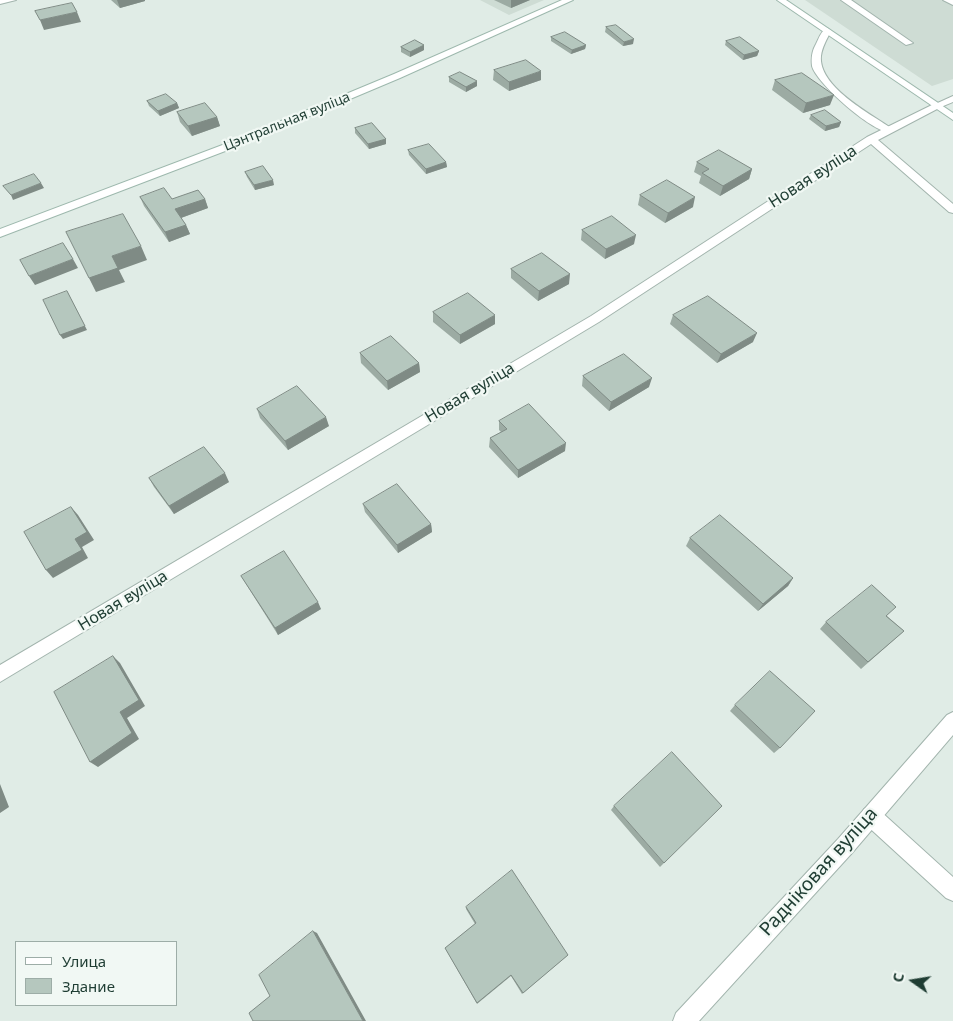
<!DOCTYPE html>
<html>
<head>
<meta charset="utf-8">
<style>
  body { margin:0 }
  #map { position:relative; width:953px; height:1021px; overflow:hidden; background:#e0ece6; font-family:"Noto Sans",sans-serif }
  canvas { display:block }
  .legend { position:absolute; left:15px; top:941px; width:162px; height:65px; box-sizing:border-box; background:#f1f8f4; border:1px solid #9dada7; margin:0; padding:6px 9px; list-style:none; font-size:15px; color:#1f3d33 }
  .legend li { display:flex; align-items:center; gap:10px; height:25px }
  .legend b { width:25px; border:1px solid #9dada7 }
  .north { position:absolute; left:888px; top:956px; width:50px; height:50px; -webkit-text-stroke:4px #f1f8f4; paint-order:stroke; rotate:283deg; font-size:14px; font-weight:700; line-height:20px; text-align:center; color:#1f3d33 }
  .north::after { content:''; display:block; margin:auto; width:18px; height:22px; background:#1f3d33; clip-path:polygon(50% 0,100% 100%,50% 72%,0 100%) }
</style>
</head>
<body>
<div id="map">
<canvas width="953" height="1021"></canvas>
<ul class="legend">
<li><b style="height:6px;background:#fff"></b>Улица</li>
<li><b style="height:14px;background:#b5c7be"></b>Здание</li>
</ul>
<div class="north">С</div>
</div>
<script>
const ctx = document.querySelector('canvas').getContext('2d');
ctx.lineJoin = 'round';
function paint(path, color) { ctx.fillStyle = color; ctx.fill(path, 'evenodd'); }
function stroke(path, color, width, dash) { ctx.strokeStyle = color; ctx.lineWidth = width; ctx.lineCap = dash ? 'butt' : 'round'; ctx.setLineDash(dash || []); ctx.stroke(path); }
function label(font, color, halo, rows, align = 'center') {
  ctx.font = font + ' "Noto Sans",sans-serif'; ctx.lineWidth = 4.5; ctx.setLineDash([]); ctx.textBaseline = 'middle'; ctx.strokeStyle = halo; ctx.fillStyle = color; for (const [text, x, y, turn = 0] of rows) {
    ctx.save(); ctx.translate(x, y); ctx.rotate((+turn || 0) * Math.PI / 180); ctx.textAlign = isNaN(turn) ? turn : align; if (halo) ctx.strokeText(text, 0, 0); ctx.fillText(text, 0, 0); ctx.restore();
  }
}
const built = new Path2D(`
  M480 0H544L509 15Z
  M805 0H953V79L932 86Z`);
const lane = new Path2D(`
  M841 0H851L913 43 906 45Z
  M943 0H953V5Z
  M827 28 831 31C827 39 822 47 821 56 818 86 869 113 891 128V132C875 135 816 83 812 66 811 58 812 51 816 44 819 38 821 31 827 28Z
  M953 96V102L936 109 931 106Z
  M871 806 878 809 953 877V901L946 898 864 823 861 816 864 809Z`);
const street = new Path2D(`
  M0 0H16L0 4Z
  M936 103 939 104V108L878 140 953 204V213L949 212 871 144 599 322 0 682V665L591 316 867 137Z
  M953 712V735L852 853 699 1021H673L676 1013 838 839 947 715Z`);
const secondary = new Path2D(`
  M562 0H573L400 78 241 145 0 237V229L233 141 394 74Z
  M777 0H786L953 113V120Z`);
const wall = new Path2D(`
  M111 0H145V1L120 8Z
  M494 0H530L511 8Z
  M606 27 633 44 623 46 605 32Z
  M551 37 586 45 585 49 571 54 551 41Z
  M726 41 759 51 757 56 743 60 725 45Z
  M424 45V50L410 57 401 52V47Z
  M494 70 541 80 509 91 493 80Z
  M449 77 477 86 466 92 449 82Z
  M775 80 830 105 803 113 772 90Z
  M147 101 177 103 179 108 160 116 149 106Z
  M177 112 217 117 220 126 192 136 180 122Z
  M811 115 841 122 839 127 825 131 809 119Z
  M355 128 386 139V144L369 149 355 133Z
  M408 150 446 162 447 167 426 174 409 155Z
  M697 162 752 169 749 179 720 196 699 183 701 176 694 172Z
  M245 172 274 185 255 190 247 177Z
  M640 195 693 207 665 223 638 205Z
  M140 197 172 199H205L208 208 181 218 186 225 190 234 169 242 144 206Z
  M582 230 634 244 605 259 581 240Z
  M511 269 569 284 538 301 511 278Z
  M433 312 495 324 460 344 433 322Z
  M673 315 753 342 717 363 670 324Z
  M360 353 419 363 420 372 388 390 361 363Z
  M583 376 649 387 609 411 582 386Z
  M257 409 329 426 288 450 260 418Z
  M499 421 565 451 518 478 489 447 490 438 501 432 499 430Z
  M149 478 229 482 174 514 154 487Z
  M363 504 431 524 432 532 398 553 365 512Z
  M690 538 793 578 788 586 758 611 686 546Z
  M241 576 321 609 278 635Z
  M887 616 904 631 861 669 820 629 826 622Z
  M735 705 780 748 774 753 730 711Z
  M614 806 664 863 660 867 611 810Z
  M466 907 568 955 522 994 511 976 477 1004 445 948 475 924 466 909Z`);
const shadedWall = new Path2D(`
  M117 0H145V1L120 8Z
  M511 0H530L511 8Z
  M77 12 81 22 44 30 40 20Z
  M634 39 633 44 623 46 624 42Z
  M424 45V50L410 57V52Z
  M586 45 585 49 571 54 572 50Z
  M759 51 757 56 743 60 744 55Z
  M541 71V80L509 91V82Z
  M477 81V86L466 92V87Z
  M834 95 830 105 803 113 806 103Z
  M177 103 179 108 160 116 158 111Z
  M217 117 220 126 192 136 188 126Z
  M841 122 839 127 825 131 826 126Z
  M386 139V144L369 149 368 144Z
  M446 162 447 167 426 174V169Z
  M752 169 749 179 720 196 723 186Z
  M273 180 274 185 255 190 254 185Z
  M41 183 44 188 13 200 11 195Z
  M695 197 693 207 665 223 668 213Z
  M205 199 208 208 178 219 175 209Z
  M186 225 190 234 169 242 165 232Z
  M636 235 634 244 605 259 606 249Z
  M141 246 147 260 119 270 125 282 96 292 89 278 112 256Z
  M73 259 78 268 35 285 29 276Z
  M570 274 569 284 538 301 539 291Z
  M67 291 87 330 63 339 60 335Z
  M495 315V324L460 344V335Z
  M757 333 753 342 717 363 721 354Z
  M419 363 420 372 388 390 387 381Z
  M652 378 649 387 609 411 611 402Z
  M326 417 329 426 288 450 285 441Z
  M566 443 565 451 518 478V470Z
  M225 473 229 482 174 514 169 506Z
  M71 507 78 515 94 540 82 547 88 558 53 578 46 570 75 539Z
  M431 524 432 532 398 553 397 545Z
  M793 578 788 586 758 611 763 604Z
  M318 602 321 609 278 635 275 628Z
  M113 656 120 663 145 706 127 718 139 739 98 767 90 762 120 712Z
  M0 784 9 807 0 813Z
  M313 931 317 933 366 1021H363Z`);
const building = new Path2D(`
  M72 3 77 12 40 20 35 11Z
  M616 25 634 39 624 42 606 27Z
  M565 32 586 45 572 50 551 37Z
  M740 37 759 51 744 55 726 41Z
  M415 40 424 45 410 52 401 47Z
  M526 60 541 71 509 82 494 70Z
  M460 72 477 81 466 87 449 77Z
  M802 73 834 95 806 103 775 80Z
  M166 94 177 103 158 111 147 101Z
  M205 103 217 117 188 126 177 112Z
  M825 110 841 122 826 126 811 115Z
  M372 123 386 139 368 144 355 128Z
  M429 144 446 162 426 169 408 150Z
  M719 150 752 169 723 186 702 173 709 169 697 162Z
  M263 166 273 180 254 185 245 172Z
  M34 174 41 183 11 195 3 186Z
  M667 180 695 197 668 213 640 195Z
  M164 188 172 199 198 190 205 199 175 209 186 225 165 232 140 197Z
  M123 214 141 246 112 256 118 268 89 278 66 232Z
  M612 216 636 235 606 249 582 230Z
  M63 243 73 259 29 276 20 260Z
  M542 253 570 274 539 291 511 269Z
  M67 291 85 326 60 335 43 300Z
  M468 293 495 315 460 335 433 312Z
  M708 296 757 333 721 354 673 315Z
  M391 336 419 363 387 381 360 353Z
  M624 354 652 378 611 402 583 376Z
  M297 386 326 417 285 441 257 409Z
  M529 404 566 443 518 470 490 438 507 429 499 421Z
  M204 447 225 473 169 506 149 478Z
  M397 484 431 524 397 545 363 504Z
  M71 507 87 532 75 539 82 550 46 570 24 532Z
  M720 515 793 578 763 604 690 538Z
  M284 551 318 602 275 628 241 576Z
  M872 585 896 607 886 616 904 631 868 662 826 622Z
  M113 656 139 700 120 712 132 733 90 762 54 692Z
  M770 671 815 711 780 748 735 705Z
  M672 752 722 806 664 863 614 806Z
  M512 870 568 955 523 993 511 975 477 1003 445 948 476 923 466 907Z
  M313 931 363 1021H253L249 1013 270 996 259 975Z`);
const farStreetnames = [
  ["Цэнтральная вуліца",287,122,-22]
];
const streetNames = [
  ["Новая вуліца",813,177,-33],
  ["Новая вуліца",470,393,-31],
  ["Новая вуліца",123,601,-31]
];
const nearStreetnames = [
  ["Радніковая вуліца",819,872,-48]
];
paint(built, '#cedcd4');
stroke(lane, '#a2b4ad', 2);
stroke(street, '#a2b4ad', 2);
stroke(secondary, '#9db8ad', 2);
paint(lane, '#fff');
paint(street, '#fff');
paint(secondary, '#fff');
paint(wall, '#9caba3');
paint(shadedWall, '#7f8b85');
paint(building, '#b5c7be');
stroke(building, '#7f8b85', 1);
label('14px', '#1f3d33', '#f1f8f4', farStreetnames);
label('16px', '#1f3d33', '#f1f8f4', streetNames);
label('19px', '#1f3d33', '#f1f8f4', nearStreetnames);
</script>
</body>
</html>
